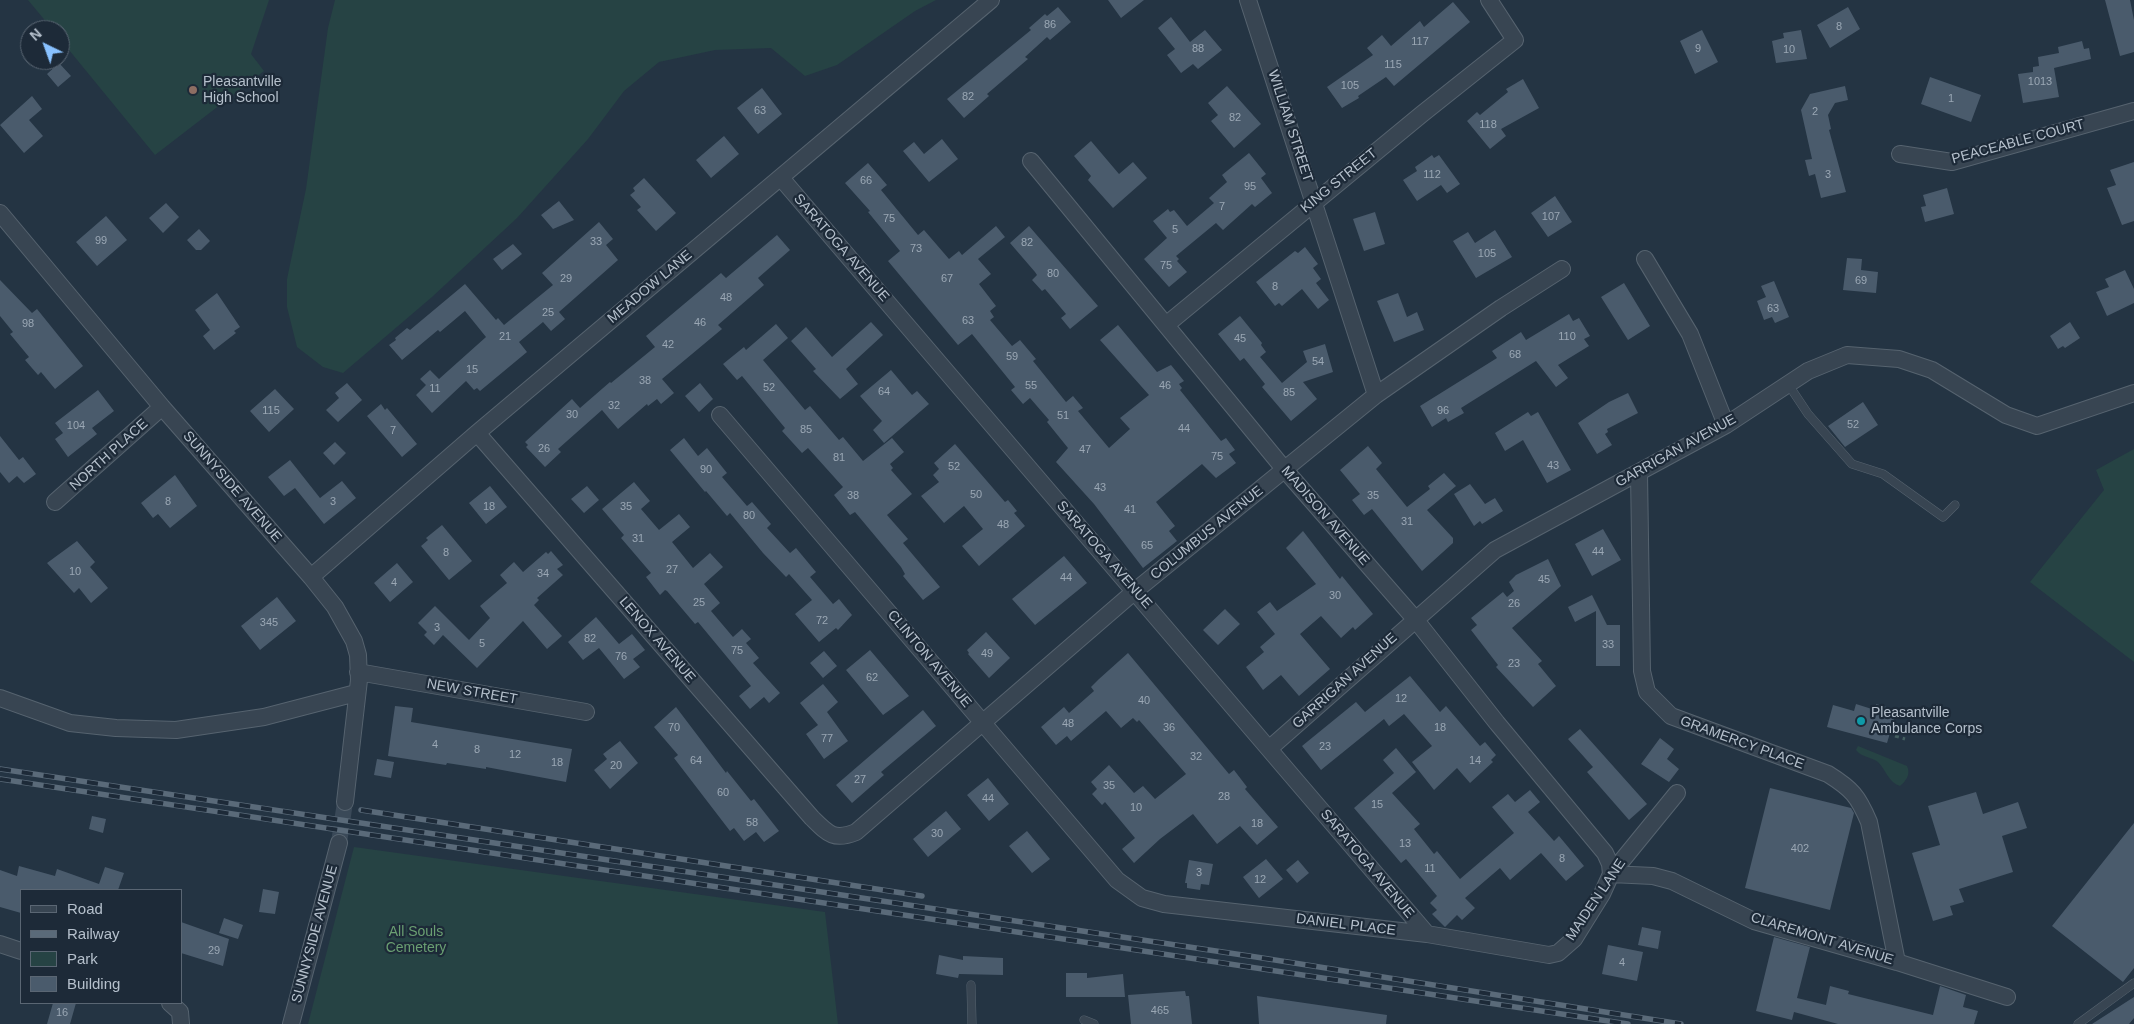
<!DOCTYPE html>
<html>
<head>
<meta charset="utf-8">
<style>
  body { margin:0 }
  #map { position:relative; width:2134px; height:1024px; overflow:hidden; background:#243443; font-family:Arial,sans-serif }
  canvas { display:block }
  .legend { position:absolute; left:20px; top:889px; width:162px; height:115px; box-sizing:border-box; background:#1d2a38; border:1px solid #5a6673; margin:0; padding:6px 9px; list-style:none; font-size:15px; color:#b5c0cc }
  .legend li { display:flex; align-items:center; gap:10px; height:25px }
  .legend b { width:25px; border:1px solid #5a6673 }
  .north { position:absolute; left:20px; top:20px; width:50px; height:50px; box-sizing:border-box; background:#1d2a38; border:1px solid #5a6673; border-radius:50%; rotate:318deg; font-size:14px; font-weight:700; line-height:20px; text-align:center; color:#b5c0cc }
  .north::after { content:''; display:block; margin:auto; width:18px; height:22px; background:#88c1ff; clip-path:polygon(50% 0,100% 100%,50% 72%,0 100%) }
</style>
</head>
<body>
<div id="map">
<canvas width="2134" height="1024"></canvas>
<ul class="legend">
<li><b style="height:6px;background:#384552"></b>Road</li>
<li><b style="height:6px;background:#5a6a79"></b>Railway</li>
<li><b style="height:14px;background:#264344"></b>Park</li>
<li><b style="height:14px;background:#4a5b6c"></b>Building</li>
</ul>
<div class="north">N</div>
</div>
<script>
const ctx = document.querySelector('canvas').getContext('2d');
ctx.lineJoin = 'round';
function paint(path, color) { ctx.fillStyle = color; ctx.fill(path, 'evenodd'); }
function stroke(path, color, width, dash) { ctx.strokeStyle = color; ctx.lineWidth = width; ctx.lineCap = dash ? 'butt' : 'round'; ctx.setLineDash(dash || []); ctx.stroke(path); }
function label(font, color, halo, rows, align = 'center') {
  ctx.font = font + ' Arial,sans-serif'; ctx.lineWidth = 4.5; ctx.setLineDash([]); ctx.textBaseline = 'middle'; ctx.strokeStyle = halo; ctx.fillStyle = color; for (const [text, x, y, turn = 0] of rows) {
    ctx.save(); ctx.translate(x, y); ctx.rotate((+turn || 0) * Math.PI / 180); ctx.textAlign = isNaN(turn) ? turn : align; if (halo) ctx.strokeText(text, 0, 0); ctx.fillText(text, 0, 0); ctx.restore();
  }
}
const green = new Path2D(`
  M28 0H269L251 54 264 71 155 155 60 39V30H53Z
  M335 0H936L915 11 837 65 805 76 771 48 715 50 659 62 624 91 588 139 517 218 432 297 343 373 323 367 297 347 287 307V279L306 189 328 28Z
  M2134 449V662L2030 582 2104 490 2096 470Z
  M1858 746 1907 766C1911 774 1906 781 1900 786 1888 782 1886 770 1878 762 1871 757 1861 757 1856 750Z
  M354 847 825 912 838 1024H308Z`);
const building = new Path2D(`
  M1108 0H1144L1121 18Z
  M2105 0H2130L2134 20V52L2120 56Z
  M1453 2 1470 22 1394 86 1386 77 1358 96 1359 98 1342 108 1327 87 1373 55 1367 48 1382 35 1391 46 1420 21 1424 27Z
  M1058 7 1071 22 1050 40 1047 37 1025 57 1028 59 987 94 989 96 964 118 947 99 1031 30 1029 28 1045 14 1047 16Z
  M1848 7 1860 29 1830 48 1817 25Z
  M1171 17 1190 42 1205 30 1222 50 1198 69 1193 64 1181 73 1167 55 1175 49 1158 28Z
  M1702 30 1718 62 1695 74 1680 41Z
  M1801 30 1807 59 1776 63 1772 41 1784 38 1783 33Z
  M2082 41 2084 49 2089 48 2091 59 2054 68 2059 97 2023 103 2018 74 2033 72V67L2039 66 2038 57 2059 53 2058 47Z
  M59 63 71 76 58 87 47 74Z
  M1930 77 1981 95 1971 122 1921 104Z
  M1523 79 1539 108 1501 129 1506 136 1490 149 1467 121 1477 112 1480 115 1508 92 1506 89Z
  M1227 86 1261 124 1234 148 1211 121 1218 115 1208 103Z
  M1845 86 1848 100 1835 103 1828 115 1831 129 1829 130 1846 192 1821 198 1815 174 1809 176 1805 160 1812 159 1801 110 1810 94Z
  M762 88 782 114 758 134 737 108Z
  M32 96 42 109 29 120 43 136 24 153 0 125Z
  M724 136 739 154 711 178 696 160Z
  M942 139 958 159 929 182 903 151 914 142 924 154Z
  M1091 141 1119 174 1133 162 1147 178 1113 208 1088 180 1091 176 1074 156Z
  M1249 153 1266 174 1261 178 1272 193 1255 207 1252 204 1223 230 1216 223 1176 256 1179 259 1177 261 1187 272 1169 287 1144 259 1167 238 1153 221 1168 209 1170 212 1174 210 1187 226 1214 203 1209 198 1227 182 1222 175Z
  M1432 155 1434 158 1439 155 1460 184 1447 193 1441 185 1417 201 1403 180 1417 171 1415 167Z
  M2134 162V221L2122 225 2107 188 2116 185 2110 170Z
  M868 163 887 185 881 190 918 235 924 230 949 259 959 251 962 255 996 226 1005 237 978 259 991 274 979 284 996 306 990 311 994 317 990 320 1012 346 1020 340 1036 359 1033 361 1066 402 1073 396 1083 408 1078 411 1109 448 1130 429 1120 418 1149 395 1100 340 1118 325 1157 372 1171 365 1184 381 1179 384 1182 388 1180 390 1221 441 1226 438 1235 450 1229 454 1236 463 1216 478 1202 464 1156 502 1175 526 1169 531 1177 541 1143 568 1094 504 1056 462 1068 448 1047 422 1049 420 1030 398 1023 404 1011 390 1015 387 972 334 958 345 888 261 900 251 868 212 870 211 845 183Z
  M644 178 676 213 656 231 637 210 641 207 630 195 635 191 633 188Z
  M1947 188 1954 214 1925 222 1921 207 1926 206 1923 195Z
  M1555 196 1572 222 1548 237 1531 213Z
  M559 201 574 220 553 229 541 215Z
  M166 203 179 217 163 233 149 218Z
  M1375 212 1385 244 1364 251 1353 219Z
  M106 216 127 240 97 266 76 242Z
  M599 222 613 239 606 245 618 260 559 312 565 319 551 331 543 322 519 342 527 352 480 391 477 388 474 390 466 381 432 413 416 395 426 385 420 379 430 370 439 379 486 337 465 311 440 332 438 330 402 360 389 345 396 340 395 338 407 328 410 330 465 284 496 320 498 318 504 325 553 285 542 273Z
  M1029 226 1098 306 1070 329 1061 318 1066 314 1045 289 1042 291 1032 280 1037 275 1035 272 1010 243Z
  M199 229 210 241 201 250H196L187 240Z
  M1495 230 1512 257 1476 278 1453 241 1468 232 1475 243Z
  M777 235 790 250 758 278 764 285 718 325 722 329 662 379 674 393 661 404 657 399 648 406 647 404 618 429 602 410 558 449 561 452 545 467 526 447 528 445 525 442 572 399 580 408 610 382 611 383 655 347 646 336 721 273 726 278Z
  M513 244 522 254 502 270 493 259Z
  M1305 247 1318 264 1313 268 1321 279 1316 283 1329 300 1318 309 1302 289 1282 306 1279 303 1275 306 1256 282 1295 251 1298 253Z
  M1847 258 1862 259 1861 270 1878 272 1876 293 1843 290Z
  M2125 270 2134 289V303L2107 316 2096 292 2109 287 2105 279Z
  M0 280 32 313 37 309 83 366 55 389 41 372 38 375 25 360 29 357 10 334 13 332 0 316Z
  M1774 281 1789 317 1775 323 1772 317 1764 320 1757 301 1766 297 1761 286Z
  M1624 283 1650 326 1628 340 1601 297Z
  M217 293 240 327 234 331 236 333 214 350 203 336 210 330 195 310Z
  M1398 293 1407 317 1417 312 1424 330 1394 342 1377 301Z
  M1569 314 1573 321 1579 318 1590 336 1584 339 1589 346 1558 365 1568 378 1556 387 1536 361 1461 408 1464 413 1448 422 1446 418 1432 427 1420 406 1497 358 1492 351 1521 332 1526 340Z
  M1240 316 1262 343 1261 345 1266 352 1260 357 1282 383 1307 362 1303 351 1325 344 1333 372 1303 382 1317 399 1291 421 1262 387 1265 384 1244 358 1240 361 1218 334Z
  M871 322 883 335 846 369 858 384 840 399 813 371 816 369 791 341 806 327 832 357Z
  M2070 322 2080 338 2065 348 2063 346 2058 349 2050 336Z
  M776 324 788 338 763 360 805 410 810 406 839 440 843 437 863 461 892 438 904 452 890 464 893 468 891 470 912 494 887 515 908 539 903 543 940 587 923 600 903 576 905 574 901 567 855 512 850 515 834 495 843 487 808 448 802 453 782 431 785 428 742 376 737 380 723 364 744 347 746 350Z
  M891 370 912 395 917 391 929 404 884 443 873 430 882 421 860 396Z
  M347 383 362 400 338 422 326 410 339 398 335 393Z
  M700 383 713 399 699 412 685 396Z
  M275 389 294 409 269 432 250 411Z
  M98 390 114 411 92 428 97 434 68 457 55 439 63 433 55 423Z
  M1628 393 1638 413 1607 429 1608 432 1605 434 1612 445 1597 454 1578 423 1609 402Z
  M1863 402 1878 425 1845 447 1828 426Z
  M381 404 385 410 387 408 417 444 402 457 367 416Z
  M1528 412 1531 416 1538 412 1571 470 1547 483 1523 440 1505 451 1495 433Z
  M0 436 19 460 23 457 36 474 24 483 17 476 9 483 0 472Z
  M684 438 698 456 707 448 727 473 722 477 747 506 752 502 771 524 767 528 790 553 796 548 816 572 810 577 833 604 839 599 852 615 838 630 836 628 819 642 795 614 812 600 789 574 786 577 763 553 730 513 727 516 706 491 705 492 670 450Z
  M335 442 346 453 334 465 323 453Z
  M955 444 1005 502 1008 500 1017 511 1014 513 1025 526 979 566 962 546 983 529 964 506 944 523 921 496 939 482 933 475 939 469 934 463Z
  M1368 446 1382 463 1376 469 1407 507 1430 489 1428 486 1444 473 1456 486 1427 510 1453 538V543L1422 571 1372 509 1364 515 1352 500 1360 494 1340 470Z
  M290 460 320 498 342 481 356 498 324 524 295 488 284 496 268 477Z
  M175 475 197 506 170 528 158 514 153 518 141 503Z
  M634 482 650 501 641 509 659 530 679 514 690 527 672 542 693 568 710 553 723 567 704 584 720 603 711 611 733 637 742 629 751 639 746 643 759 658 753 663 780 693 769 703 764 697 750 709 739 696 751 686 698 622 695 624 667 591 665 590 660 595 646 577 651 573 621 538 624 535 602 509Z
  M1470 484 1485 504 1495 498 1503 511 1482 524 1480 521 1474 526 1454 494Z
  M490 486 507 507 486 524 469 503Z
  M587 486 599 500 584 513 571 499Z
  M442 525 472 561 449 580 421 546 428 540 426 538Z
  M1603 529 1621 560 1592 576 1575 544Z
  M1303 531 1340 579 1342 576 1373 614 1355 630 1353 627 1341 638 1321 616 1300 634 1330 669 1299 696 1281 675 1263 690 1246 667 1264 652 1260 647 1275 634 1257 612 1270 602 1277 611 1316 584 1286 548Z
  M77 541 95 562 90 567 108 588 91 603 79 588 74 593 47 563Z
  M551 551 563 565 557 569 563 575 537 598 539 600 534 605 562 636 547 649 523 621 477 668 443 635 434 645 424 635 427 632 418 623 435 606 469 640 490 618 480 606 507 583 500 575 514 562 523 572 546 552 548 554Z
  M1064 556 1087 583 1035 625 1012 599Z
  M1548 559 1561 586 1512 628 1542 661 1538 664 1556 686 1533 707 1496 667 1498 665 1471 630 1477 625 1471 618 1503 592 1507 597 1514 591 1509 582 1516 575Z
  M397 563 413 582 390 602 374 583Z
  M1592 595 1607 625H1620V666H1596V611L1575 622 1568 607Z
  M277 597 296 621 260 650 241 626Z
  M1225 609 1240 624 1218 645 1203 630Z
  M596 617 619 644 632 634 645 650 633 659 640 667 624 679 599 648 583 660 568 642Z
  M986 632 1010 658 989 678 968 654 969 653 967 650Z
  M870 650 909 696 883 715 846 670Z
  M824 651 837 666 823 678 810 663Z
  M1128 653 1229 774 1234 770 1247 787 1245 789 1278 827 1257 845 1240 826 1217 844 1193 814 1160 839 1134 863 1122 849 1135 838 1105 802 1102 805 1092 794 1097 789 1091 782 1109 765 1134 793 1143 786 1155 799 1186 774 1139 720 1137 722 1133 718 1121 728 1106 711 1071 741 1067 736 1056 745 1041 727 1064 707 1069 713 1094 691 1091 687 1099 679Z
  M1410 676 1440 712 1446 706 1480 746 1485 742 1496 755 1491 760 1493 762 1470 783 1457 768 1434 790 1412 762 1432 746 1404 714 1389 726 1384 719 1321 770 1302 746 1356 702 1365 712Z
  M823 684 838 702 827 712 848 741 824 759 806 734 818 725 800 703Z
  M1856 704 1875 710 1876 704 1897 710 1887 743 1827 727 1833 705 1854 711Z
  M395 706 413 708 411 722 572 749 566 782 486 767V769L447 763 446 765 388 756Z
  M676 707 726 773 727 771 751 801 754 799 779 831 764 842 756 832 744 841 734 828 730 831 674 758 678 755 654 727Z
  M923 710 936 726 881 772 884 775 852 803 836 785Z
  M1580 729 1647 804 1629 820 1587 772 1593 767 1568 739Z
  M1660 738 1674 749 1667 759 1679 769 1669 782 1641 764Z
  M620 741 638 763 610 789 594 770 607 759 603 754Z
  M1396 748 1416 772 1392 793 1420 824 1414 829 1434 854 1437 851 1460 879 1514 833 1492 807 1508 794 1515 802 1530 790 1540 802 1528 812 1554 841 1559 836 1584 866 1566 881 1541 853 1510 880 1500 868 1465 898 1475 908 1462 920 1457 915 1445 927 1432 914 1437 910 1430 903 1437 896 1406 859 1401 863 1354 808 1394 773 1383 760Z
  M377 759 394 762 391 778 374 775Z
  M988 778 1009 804 989 821 967 795Z
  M1770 788 1851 808 1854 813 1830 910 1745 888Z
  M1976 792 1983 814 2018 802 2027 828 2002 836 2013 872 1959 889 1964 902 1950 906 1953 915 1933 921 1912 853 1940 845 1928 806Z
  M946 811 961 829 928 857 913 839Z
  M92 816 106 819 103 833 89 829Z
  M2134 823V968L2123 982 2052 926Z
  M1027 831 1050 859 1032 873 1009 846Z
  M1266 859 1283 879 1259 898 1243 877Z
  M1189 860 1213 864 1209 885 1201 884 1200 890 1187 888V883H1185Z
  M1298 860 1309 873 1297 883 1286 870Z
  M19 866 55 876 57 869 99 884 105 867 124 873 118 890H21V913L0 907V870L17 876Z
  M263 889 279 892 275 914 259 912Z
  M224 918 243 925 238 939 219 933Z
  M181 922 229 939 223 966 181 953Z
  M1642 927 1661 931 1658 949 1638 945Z
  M1774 937 1810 947 1797 998 1826 1005 1830 986 1849 991 1848 994 1933 1015 1940 986 1966 995 1963 1007 1978 1011 1974 1024H1838L1794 1012 1792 1020 1756 1011Z
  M1608 945 1643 952 1637 981 1602 974Z
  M939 955 963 960V956L1003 958V975L959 974 958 978 936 974Z
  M1066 973H1087V978L1123 974 1125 997H1066Z
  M1185 991 1186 996H1189L1192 1024H1131L1128 995Z
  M1257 996 1387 1015 1386 1024H1259Z
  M2134 997V1018L2129 1024H2092Z
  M53 1003H76L70 1024H47Z`);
const minorTunnel = new Path2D(`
  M339 843 345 802`);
const path = new Path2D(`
  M1895 736 1905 739`);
const service = new Path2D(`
  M1788 384 1808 414 1852 464 1883 474 1943 517 1955 505
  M971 985 972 1024
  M1084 1020 1094 1024
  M2078 1024 2134 983`);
const minor = new Path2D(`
  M1248 0 1376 395
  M1900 154 1952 162 2134 111
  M1031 161 1285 470 1415 619 1497 723 1605 853 1610 864 1611 874 1653 876 1672 881 1754 921 1897 962 2007 997
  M781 178 1427 934
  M0 213 162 407 311 577 335 607 354 641 358 655 359 680 345 802
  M1645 259 1690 334 1726 425
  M1166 325 1422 114 1515 40 1489 0
  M720 415 1117 880 1142 898 1164 904 1427 934 1549 955 1558 953 1574 939 1602 894 1611 874 1677 793
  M477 433 812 818C828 834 834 841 856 832L1135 591 1376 395 1501 308 1562 269
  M1639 473 1642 671 1647 692 1671 716 1828 774C1852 789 1858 796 1869 822L1897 962
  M55 502 162 407
  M311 577 477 433 991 0
  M358 672 586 712
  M0 698 70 723 116 728 176 730 264 717 356 693
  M1270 748 1495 550 1726 425 1808 371 1847 355 1899 359 1932 370 2006 415 2037 426 2134 393
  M0 944 21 951
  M170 1003 180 1012 181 1024
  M291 1024 339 843`);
const rail = new Path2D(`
  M0 769 1256 957 1681 1024
  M0 779 1628 1024
  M361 810 922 896`);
const markers = [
  [193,90,5,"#8d6e63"],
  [1861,721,5,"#0f9aa8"]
];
const numberNames = [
  ["86",1050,25],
  ["8",1839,27],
  ["117",1420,42],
  ["88",1198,49],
  ["9",1698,49],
  ["10",1789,50],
  ["115",1393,65],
  ["1013",2040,82],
  ["105",1350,86],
  ["82",968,97],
  ["1",1951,99],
  ["63",760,111],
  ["2",1815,112],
  ["82",1235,118],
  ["118",1488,125],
  ["112",1432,175],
  ["3",1828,175],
  ["66",866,181],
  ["95",1250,187],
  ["7",1222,207],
  ["107",1551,217],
  ["75",889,219],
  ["5",1175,230],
  ["99",101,241],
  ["33",596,242],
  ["82",1027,243],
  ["73",916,249],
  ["105",1487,254],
  ["75",1166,266],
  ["80",1053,274],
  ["29",566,279],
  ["67",947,279],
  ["69",1861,281],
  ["8",1275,287],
  ["48",726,298],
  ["63",1773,309],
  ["25",548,313],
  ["63",968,321],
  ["46",700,323],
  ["98",28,324],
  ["21",505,337],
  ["110",1567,337],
  ["45",1240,339],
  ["42",668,345],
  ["68",1515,355],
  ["59",1012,357],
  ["54",1318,362],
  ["15",472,370],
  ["38",645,381],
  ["55",1031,386],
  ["46",1165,386],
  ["52",769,388],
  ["11",435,389],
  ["64",884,392],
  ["85",1289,393],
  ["32",614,406],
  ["115",271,411],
  ["96",1443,411],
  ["30",572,415],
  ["51",1063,416],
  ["52",1853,425],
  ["104",76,426],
  ["44",1184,429],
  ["85",806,430],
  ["7",393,431],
  ["26",544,449],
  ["47",1085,450],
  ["75",1217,457],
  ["81",839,458],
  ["43",1553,466],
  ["52",954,467],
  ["90",706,470],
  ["43",1100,488],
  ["50",976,495],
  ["38",853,496],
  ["35",1373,496],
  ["8",168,502],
  ["3",333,502],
  ["18",489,507],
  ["35",626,507],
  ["41",1130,510],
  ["80",749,516],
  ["31",1407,522],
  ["48",1003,525],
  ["31",638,539],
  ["65",1147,546],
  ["44",1598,552],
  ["8",446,553],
  ["27",672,570],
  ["10",75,572],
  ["34",543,574],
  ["44",1066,578],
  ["45",1544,580],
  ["4",394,583],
  ["30",1335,596],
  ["25",699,603],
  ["26",1514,604],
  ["72",822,621],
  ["345",269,623],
  ["3",437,628],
  ["82",590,639],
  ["5",482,644],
  ["33",1608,645],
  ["75",737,651],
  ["49",987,654],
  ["76",621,657],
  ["23",1514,664],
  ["62",872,678],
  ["12",1401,699],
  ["40",1144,701],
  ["48",1068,724],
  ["70",674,728],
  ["36",1169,728],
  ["18",1440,728],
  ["77",827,739],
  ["4",435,745],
  ["23",1325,747],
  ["8",477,750],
  ["12",515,755],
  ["32",1196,757],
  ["64",696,761],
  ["14",1475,761],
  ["18",557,763],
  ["20",616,766],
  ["27",860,780],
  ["35",1109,786],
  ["60",723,793],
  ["28",1224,797],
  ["44",988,799],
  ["15",1377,805],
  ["10",1136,808],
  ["58",752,823],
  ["18",1257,824],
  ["30",937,834],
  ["13",1405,844],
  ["402",1800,849],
  ["8",1562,859],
  ["11",1430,869],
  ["3",1199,873],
  ["12",1260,880],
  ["29",214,951],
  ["4",1622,963],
  ["465",1160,1011],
  ["16",62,1013]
];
const poiNames = [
  ["Pleasantville",203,82],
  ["High School",203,98],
  ["Pleasantville",1871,713],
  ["Ambulance Corps",1871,729]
];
const streetNames = [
  ["WILLIAM STREET",1290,126,72],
  ["PEACEABLE COURT",2018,142,-15],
  ["KING STREET",1339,181,-39],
  ["SARATOGA AVENUE",841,248,49],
  ["MEADOW LANE",650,287,-40],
  ["GARRIGAN AVENUE",1676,451,-29],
  ["NORTH PLACE",109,455,-42],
  ["SUNNYSIDE AVENUE",232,487,49],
  ["MADISON AVENUE",1325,516,49],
  ["COLUMBUS AVENUE",1207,533,-39],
  ["SARATOGA AVENUE",1104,555,49],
  ["LENOX AVENUE",657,640,49],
  ["CLINTON AVENUE",929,659,50],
  ["GARRIGAN AVENUE",1345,681,-42],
  ["NEW STREET",472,692,10],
  ["GRAMERCY PLACE",1742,743,20],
  ["SARATOGA AVENUE",1367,864,50],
  ["MAIDEN LANE",1596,900,-56],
  ["DANIEL PLACE",1346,925,7],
  ["SUNNYSIDE AVENUE",315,934,-75],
  ["CLAREMONT AVENUE",1822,939,17]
];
const parkNames = [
  ["All Souls",416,932],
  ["Cemetery",416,948]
];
paint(green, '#264344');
paint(building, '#4a5b6c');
stroke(minorTunnel, '#3a4958', 16, [16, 8]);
stroke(service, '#56636f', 9);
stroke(minor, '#56636f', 18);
stroke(path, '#445f60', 3, [4, 4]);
stroke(service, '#384552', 8);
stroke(minor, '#384552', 16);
stroke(rail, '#5a6a79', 5.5);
stroke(rail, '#1d2a38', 4, [11]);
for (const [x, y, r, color] of markers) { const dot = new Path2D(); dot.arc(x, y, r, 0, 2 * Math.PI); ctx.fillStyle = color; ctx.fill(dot); stroke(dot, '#1d2a38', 2); }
label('11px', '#9aa7b4', null, numberNames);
label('14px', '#b5c0cc', '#1d2a38', poiNames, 'left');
label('14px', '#b5c0cc', '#1d2a38', streetNames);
label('14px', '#6a9f72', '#1d2a38', parkNames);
</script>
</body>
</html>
